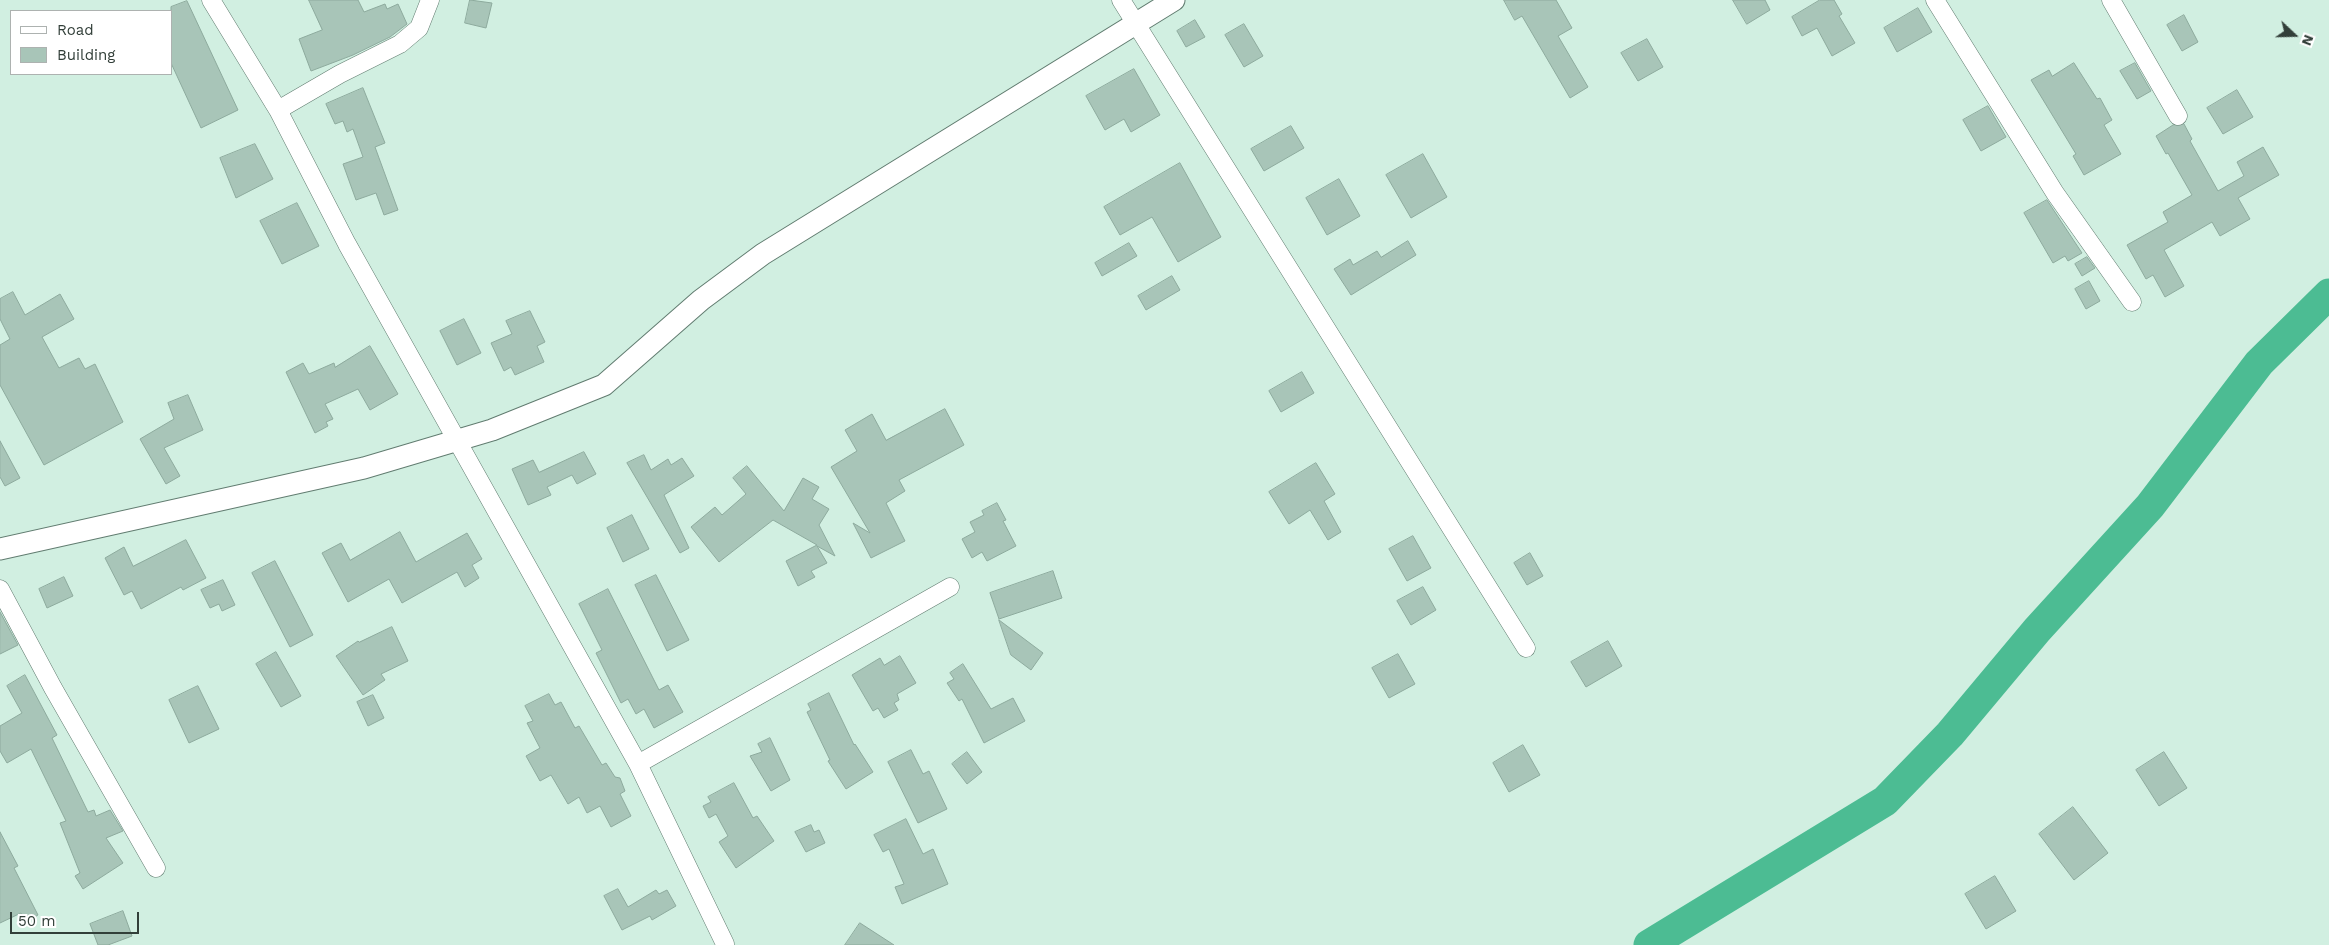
<!DOCTYPE html>
<html>
<head>
<meta charset="utf-8">
<style>
  body { margin:0 }
  #map { position:relative; width:2329px; height:945px; overflow:hidden; background:#d1efe1; font-family:"Work Sans",sans-serif }
  canvas { display:block }
  .legend { position:absolute; left:10px; top:10px; width:162px; height:65px; box-sizing:border-box; background:#fff; border:1px solid #adb2b0; margin:0; padding:6px 9px; list-style:none; font-size:15px; color:#323f39 }
  .legend li { display:flex; align-items:center; gap:10px; height:25px }
  .legend b { width:25px; border:1px solid #adb2b0 }
  .north { position:absolute; left:2269px; top:10px; width:50px; height:50px; -webkit-text-stroke:4px #fff; paint-order:stroke; rotate:111deg; font-size:14px; font-weight:700; line-height:20px; text-align:center; color:#323f39 }
  .north::after { content:''; display:block; margin:auto; width:18px; height:22px; background:#323f39; clip-path:polygon(50% 0,100% 100%,50% 72%,0 100%) }
  .scale { position:absolute; left:10px; top:912px; width:129px; height:22px; box-sizing:border-box; border:2px solid #323f39; border-top:0; padding-left:6px; font-size:15px; line-height:18px; white-space:nowrap; color:#323f39; -webkit-text-stroke:4px #fff; paint-order:stroke }
</style>
</head>
<body>
<div id="map">
<canvas width="2329" height="945"></canvas>
<ul class="legend">
<li><b style="height:6px;background:#fff"></b>Road</li>
<li><b style="height:14px;background:#a8c5b8"></b>Building</li>
</ul>
<div class="north">N</div>
<div class="scale">50 m</div>
</div>
<script>
const ctx = document.querySelector('canvas').getContext('2d');
ctx.lineJoin = 'round';
function stroke(path, color, width, dash) { ctx.strokeStyle = color; ctx.lineWidth = width; ctx.lineCap = dash ? 'butt' : 'round'; ctx.setLineDash(dash || []); ctx.stroke(path); }
function paint(path, color) { ctx.fillStyle = color; ctx.fill(path, 'evenodd'); }
const river = new Path2D(`
  M1649 945 1885 801 1950 734 2037 630 2150 506 2259 363 2329 294`);
const building = new Path2D(`
  M309 0H358L364 12 385 4 387 9 398 4 407 24 390 37 353 55 311 71 299 39 322 30Z
  M470 0 492 3 486 28 465 23Z
  M1504 0H1556L1572 28 1558 36 1588 87 1570 98 1522 16 1515 20Z
  M1733 0H1765L1770 10 1747 24Z
  M1820 0H1834L1842 14 1839 16 1855 43 1832 56 1817 28 1802 36 1792 17Z
  M187 1 238 110 201 128 171 63V7Z
  M1918 8 1932 32 1897 52 1884 28Z
  M2184 15 2198 42 2182 51 2167 25Z
  M1195 20 1205 37 1186 47 1177 31Z
  M1244 24 1263 56 1244 67 1225 35Z
  M1647 39 1663 67 1638 81 1621 53Z
  M2074 63 2097 99 2100 98 2112 120 2104 125 2121 154 2084 175 2073 156 2076 154 2031 80 2049 70 2052 76Z
  M2135 63 2151 91 2137 99 2120 71Z
  M1134 69 1160 115 1131 132 1124 119 1105 130 1086 96Z
  M363 88 385 143 375 147 398 210 384 215 376 193 356 200 343 164 363 157 353 129 347 132 343 121 335 124 326 104Z
  M2237 90 2253 117 2223 134 2207 108Z
  M1988 106 2006 137 1981 151 1963 120Z
  M2184 124 2192 139 2190 141 2218 191 2244 176 2237 162 2263 147 2279 175 2238 198 2250 219 2220 236 2212 222 2164 250 2184 286 2165 297 2153 275 2146 279 2127 245 2168 222 2163 212 2192 195 2168 153 2166 154 2156 136 2173 125Z
  M1291 126 1304 148 1264 171 1251 149Z
  M255 144 273 179 236 198 220 158Z
  M1423 154 1447 197 1411 218 1386 175Z
  M1180 163 1221 237 1178 262 1152 217 1120 235 1104 207Z
  M1339 179 1360 216 1327 235 1306 198Z
  M2047 200 2082 253 2068 261 2065 256 2053 263 2024 213Z
  M297 203 319 246 282 264 260 221Z
  M1408 241 1416 255 1351 295 1334 269 1350 259 1353 265 1377 251 1381 257Z
  M1129 243 1137 256 1102 276 1095 263Z
  M2087 257 2095 268 2082 276 2075 264Z
  M1172 276 1180 290 1146 310 1138 296Z
  M2089 281 2100 301 2086 309 2075 289Z
  M13 292 25 315 60 294 74 319 42 337 59 368 79 358 85 369 95 364 123 422 44 465 0 385V345L10 339 0 319V299Z
  M530 311 545 342 537 346 544 362 515 375 511 367 504 371 491 343 512 334 506 321Z
  M464 319 481 353 457 365 440 331Z
  M370 346 398 394 370 410 358 389 325 404 333 419 326 422 328 426 315 433 286 372 303 363 309 374 334 363 335 367Z
  M1302 372 1314 393 1281 412 1269 391Z
  M188 395 203 430 164 448 180 476 166 484 140 439 174 419 168 403Z
  M945 409 964 445 899 480 905 491 886 503 905 541 871 558 853 523 870 533 831 467 857 451 845 430 872 414 886 440Z
  M0 441 20 478 5 486 0 477Z
  M584 452 596 474 577 484 572 475 547 487 551 495 528 505 512 469 533 460 539 472Z
  M644 455 651 470 668 459 671 465 682 458 694 476 664 495 689 548 680 553 627 463Z
  M1316 463 1335 494 1324 501 1341 532 1328 540 1310 510 1289 524 1269 492Z
  M747 466 784 511 803 478 819 487 812 499 829 509 819 525 835 556 817 546 827 563 811 571 815 577 798 586 786 561 817 545 773 520 719 562 691 527 715 507 722 515 746 494 733 478Z
  M997 503 1006 520 1003 521 1016 546 987 561 982 552 972 558 962 539 975 532 970 522 984 515 982 511Z
  M632 515 649 549 623 562 607 528Z
  M400 532 416 562 467 533 482 559 472 565 479 578 465 587 457 572 402 603 389 579 348 602 322 553 341 543 350 560Z
  M1413 536 1431 568 1407 581 1389 549Z
  M186 540 206 578 183 590 181 587 141 609 132 591 124 595 105 558 124 547 133 566Z
  M1530 553 1543 576 1527 585 1514 563Z
  M275 561 313 635 290 647 252 573Z
  M1053 571 1062 598 999 619 990 593Z
  M656 575 689 640 667 651 635 585Z
  M64 577 73 596 47 608 39 589Z
  M223 580 235 605 222 611 219 604 210 608 201 590Z
  M1423 587 1436 610 1411 625 1397 601Z
  M608 589 659 690 668 685 683 712 654 728 644 709 636 714 628 699 621 703 596 653 602 650 579 604Z
  M0 612 18 645 0 654Z
  M999 620 1043 653 1031 670 1011 655Z
  M392 627 408 661 381 674 385 680 363 695 336 656 358 641 359 642Z
  M1608 641 1622 666 1586 687 1571 662Z
  M276 652 301 696 281 707 256 664Z
  M1398 654 1415 684 1389 698 1372 668Z
  M900 656 916 683 897 694 899 700 894 703 898 710 884 718 878 708 873 711 852 675 880 658 884 665Z
  M963 664 991 709 1013 698 1025 721 984 743 962 699 959 701 947 683 954 679 950 673Z
  M25 675 57 735 52 738 88 812 94 810 96 816 110 810 123 831 106 838 123 863 83 889 75 876 80 873 60 823 66 821 31 749 7 763 0 751V726L22 713 7 686Z
  M198 686 219 729 189 743 169 700Z
  M829 693 854 745 855 744 873 772 846 789 828 761 830 760 807 712 811 710 808 704Z
  M549 694 555 705 561 702 575 728 579 726 602 765 606 763 615 777 620 778 625 791 620 794 631 816 611 827 600 806 587 813 579 797 568 804 551 775 540 781 526 756 540 748 527 723 533 721 525 706Z
  M373 695 384 718 368 726 357 702Z
  M770 738 790 780 771 791 750 756 762 752 758 744Z
  M1523 745 1540 775 1509 792 1493 763Z
  M911 750 923 774 929 771 947 809 918 823 888 762Z
  M967 752 982 772 967 784 952 764Z
  M2164 752 2187 788 2159 806 2136 770Z
  M734 783 753 818 757 816 774 841 736 868 719 842 728 836 716 814 709 818 703 806 711 802 708 797Z
  M2073 807 2108 853 2074 880 2039 834Z
  M906 819 923 854 933 849 948 884 902 904 895 887 904 884 889 849 883 852 874 835Z
  M811 825 814 832 819 830 825 843 806 852 795 832Z
  M0 832 18 866 14 868 38 915 26 922 21 913 0 923Z
  M1995 876 2016 911 1986 929 1965 894Z
  M618 889 628 907 656 890 659 894 667 890 676 906 652 920 650 916 622 930 604 896Z
  M123 911 132 936 108 945H98L90 924Z
  M860 923 894 945H845Z`);
const minor = new Path2D(`
  M211 0 278 110 347 244 638 764 725 944
  M1121 0 1526 648
  M1935 0 2055 193 2132 302
  M2111 0 2178 116
  M278 110 340 74 400 44 419 28 430 0
  M0 589 53 688 156 868
  M638 764 950 587`);
const tertiary = new Path2D(`
  M0 549 364 468 492 430 604 385 701 300 763 254 1174 0`);
stroke(river, '#4cbc93', 31);
paint(building, '#a8c5b8');
stroke(building, '#8daa9d', 1);
stroke(minor, '#617c70', 19);
stroke(tertiary, '#617c70', 23);
stroke(minor, '#fff', 18);
stroke(tertiary, '#fff', 21);
</script>
</body>
</html>
